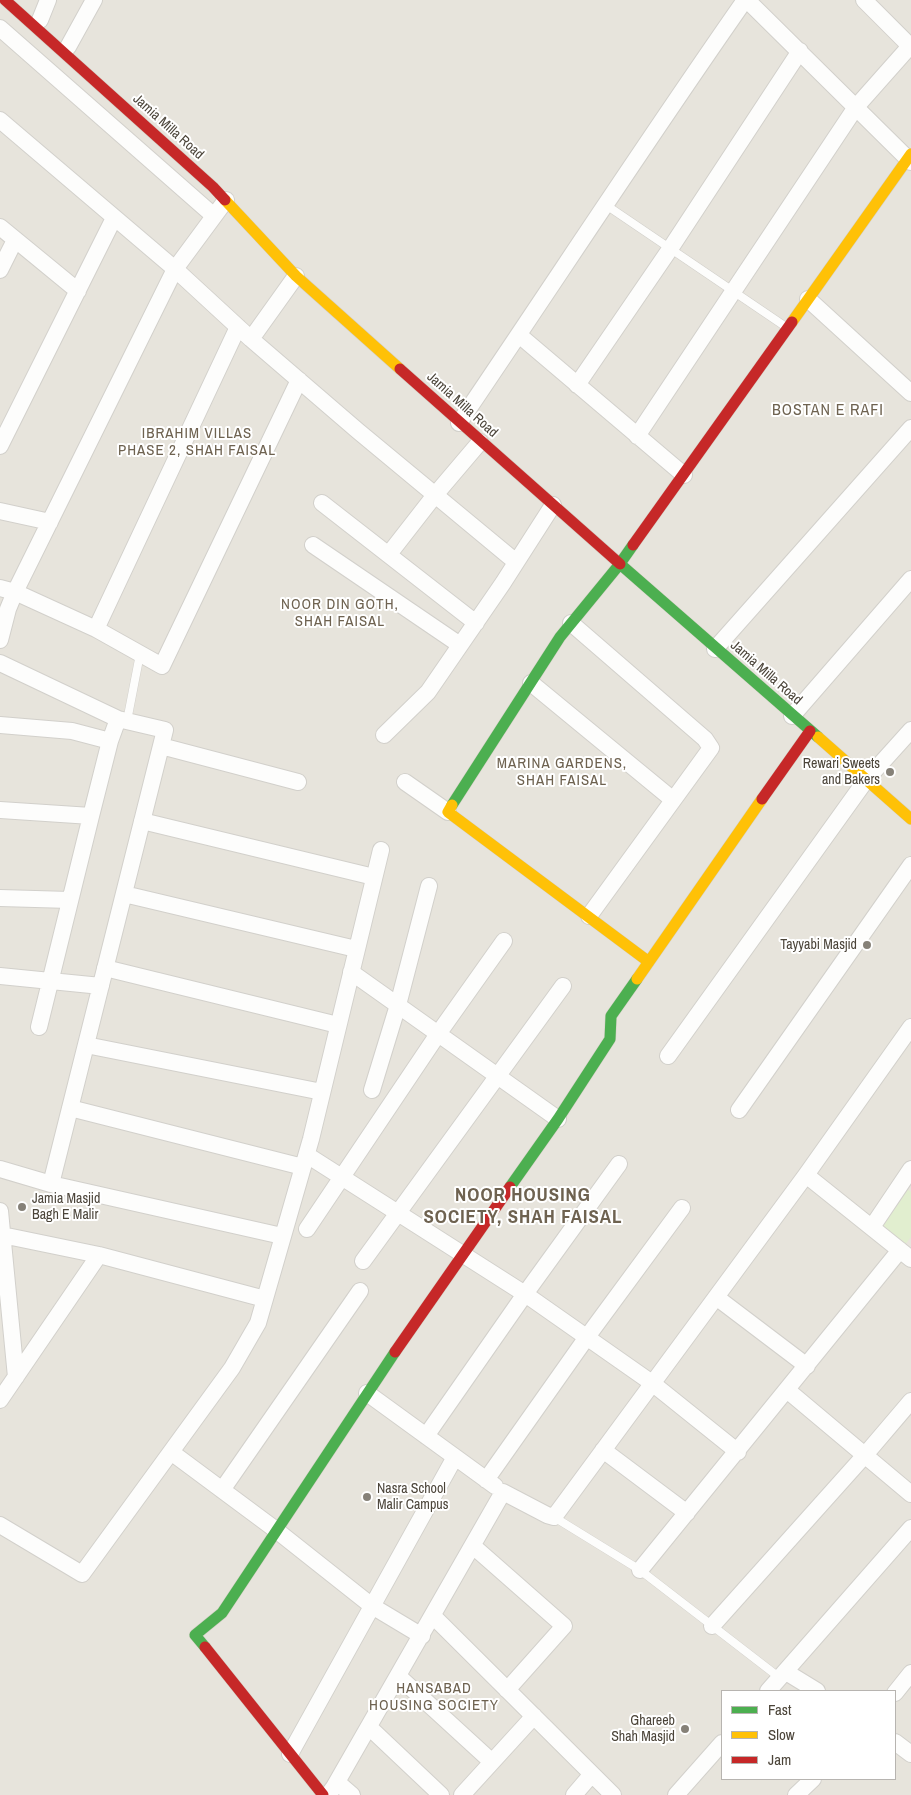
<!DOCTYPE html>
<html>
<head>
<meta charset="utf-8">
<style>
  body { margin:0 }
  #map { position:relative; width:911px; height:1795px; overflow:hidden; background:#f4f2ee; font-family:"Archivo Narrow",sans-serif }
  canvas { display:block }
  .legend { position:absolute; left:721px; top:1690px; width:175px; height:90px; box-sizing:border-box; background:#fff; border:1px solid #b7b4b0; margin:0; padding:6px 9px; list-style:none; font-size:15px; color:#4b4439 }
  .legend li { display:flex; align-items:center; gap:10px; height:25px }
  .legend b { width:25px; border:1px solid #b7b4b0 }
</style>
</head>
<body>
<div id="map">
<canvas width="911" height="1795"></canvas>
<ul class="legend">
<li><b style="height:6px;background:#4caf50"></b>Fast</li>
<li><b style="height:6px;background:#ffc107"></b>Slow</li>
<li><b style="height:6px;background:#c62828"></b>Jam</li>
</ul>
</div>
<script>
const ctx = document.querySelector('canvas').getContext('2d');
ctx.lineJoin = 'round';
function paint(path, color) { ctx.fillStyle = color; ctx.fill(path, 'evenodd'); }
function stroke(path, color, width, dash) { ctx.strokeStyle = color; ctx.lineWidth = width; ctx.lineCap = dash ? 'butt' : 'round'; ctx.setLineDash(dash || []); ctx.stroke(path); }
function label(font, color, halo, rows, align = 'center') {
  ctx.font = font + ' "Archivo Narrow",sans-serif'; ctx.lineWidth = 4; ctx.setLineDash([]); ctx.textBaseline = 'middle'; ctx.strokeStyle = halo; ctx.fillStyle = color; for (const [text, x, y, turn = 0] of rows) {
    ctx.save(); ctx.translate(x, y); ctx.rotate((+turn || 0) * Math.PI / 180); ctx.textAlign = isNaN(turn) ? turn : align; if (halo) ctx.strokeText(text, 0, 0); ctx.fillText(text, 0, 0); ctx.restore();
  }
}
const residential = new Path2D(`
  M0 0H911V1795H0ZM722 1691H895V1779H722Z`);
const green = new Path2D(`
  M904 1186 911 1192V1237L903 1247 876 1226Z`);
const lane = new Path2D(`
  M606 205 786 327
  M127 721 140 654
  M554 1517 640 1570 780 1678`);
const street = new Path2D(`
  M747 0 911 162
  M864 0 910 46
  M40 20 48 0
  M0 28 214 216
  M68 47 94 0
  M0 120 175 269 251 339 358 431 516 562
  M0 227 78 291
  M0 270 15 240
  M808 299 911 393
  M519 335 684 475
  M251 339 296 276
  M577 385 670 249 800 51
  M459 423C554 283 647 140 745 0
  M637 436 856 107 911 45
  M0 446 114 218
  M322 503 476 623
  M0 511 50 522
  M313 545 460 645
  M389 554 435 495 480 442
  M0 588 15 592 96 629 162 666 299 380
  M571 623 705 739 711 748 589 916
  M96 629 238 327
  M0 640 8 609 15 592 175 269 226 200
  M715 649 911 428
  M0 663 118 719
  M531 683 672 799
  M792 716 911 579
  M0 725 72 731 110 741
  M384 735 428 692 503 583 553 505
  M161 746 298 782
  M405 782 448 812
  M0 810 91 816
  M142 821 374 877
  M124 894 356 949
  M0 898 70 900
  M105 968 338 1025
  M351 972 558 1119
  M0 976 101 986
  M39 1027 91 816 110 741 118 719 165 730 51 1184
  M86 1045 322 1092
  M668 1056 866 780 911 730
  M372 1090 398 1005 429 886
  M70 1108 303 1167
  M739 1110 911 865
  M307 1155 525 1294 652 1383 738 1452
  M0 1169 51 1184 282 1236
  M806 1175 911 1259
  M0 1211 16 1377
  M872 1227 911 1169
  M307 1229 438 1034 504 941
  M2 1235 99 1255 265 1299
  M363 1261 563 986
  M716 1297 807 1366
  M787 1390 911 1494
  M367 1393 495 1486
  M0 1400 99 1255
  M426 1436 525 1294 619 1164
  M603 1450 687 1513
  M171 1452 276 1530 372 1606 422 1636
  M486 1480 587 1337 682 1208
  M222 1490 360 1291
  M0 1525 82 1574 232 1368 258 1323 311 1139 381 850
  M473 1546 564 1626 507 1690
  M640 1570 900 1250
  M433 1616 613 1795
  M712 1626 865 1455 911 1401
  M786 1672 817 1691
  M398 1676 492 1762
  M768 1691 911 1528
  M895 1693 911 1673
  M369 1727 441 1795
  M895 1742 911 1754
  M290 1754 455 1457
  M337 1782 352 1795
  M328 1795 334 1787 503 1492 547 1515 554 1517 806 1175 911 1027
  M462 1795 534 1716
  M574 1795 592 1774
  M676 1795 722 1743
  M796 1795 813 1779`);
const fast = new Path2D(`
  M620 564 818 737
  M452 805 560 637 619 565 633 545
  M510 1187 558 1119 610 1039 611 1016 637 979
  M205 1647 195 1635 222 1613 395 1352`);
const slow = new Path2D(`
  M225 200 296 276 400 369
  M792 322 911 154
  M818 737 911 819
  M452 805 448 812 649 962
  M637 979 762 799`);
const jam = new Path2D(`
  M5 0 213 187 225 200
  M400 369 620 564
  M633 545 792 322
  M762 799 810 731
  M395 1352 510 1187
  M205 1647 323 1795`);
const markers = [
  [890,772,5,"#868178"],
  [867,945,5,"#868178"],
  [22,1207,5,"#868178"],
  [367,1497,5,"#868178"],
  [685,1729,5,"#868178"]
];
const streetNames = [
  ["Jamia Milla Road",168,127,42],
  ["Jamia Milla Road",462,405,42],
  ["Jamia Milla Road",766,673,41]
];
const poiNames = [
  ["Rewari Sweets",880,764],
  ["and Bakers",880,780],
  ["Tayyabi Masjid",857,945],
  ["Jamia Masjid",32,1199,"left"],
  ["Bagh E Malir",32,1215,"left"],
  ["Nasra School",377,1489,"left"],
  ["Malir Campus",377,1505,"left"],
  ["Ghareeb",675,1721],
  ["Shah Masjid",675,1737]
];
const neighbourhoodNames = [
  ["IBRAHIM VILLAS",197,434],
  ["PHASE 2, SHAH FAISAL",197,451],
  ["NOOR DIN GOTH,",340,605],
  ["SHAH FAISAL",340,622],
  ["MARINA GARDENS,",562,764],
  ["SHAH FAISAL",562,781],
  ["HANSABAD",434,1689],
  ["HOUSING SOCIETY",434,1706]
];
const quarterNames = [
  ["BOSTAN E RAFI",828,411]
];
const districtNames = [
  ["NOOR HOUSING",523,1196],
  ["SOCIETY, SHAH FAISAL",523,1218]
];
paint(residential, '#e7e4dc');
paint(green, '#e1eecf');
stroke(lane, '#d2d0cb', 9);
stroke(street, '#d2d0cb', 18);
stroke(fast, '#d3cfc5', 12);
stroke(slow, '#d3cfc5', 12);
stroke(jam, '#d3cfc5', 12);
stroke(lane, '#fdfdfc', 8);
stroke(street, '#fdfdfc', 16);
stroke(fast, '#4caf50', 11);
stroke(slow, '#ffc107', 11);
stroke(jam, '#c62828', 11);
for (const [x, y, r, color] of markers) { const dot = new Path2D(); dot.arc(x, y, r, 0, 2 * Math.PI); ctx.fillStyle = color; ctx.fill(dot); stroke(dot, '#fff', 2); }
label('14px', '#4b4439', '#fff', streetNames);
label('14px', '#4b4439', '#fff', poiNames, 'right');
ctx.letterSpacing = '1px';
label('15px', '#6e6250', '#fff', neighbourhoodNames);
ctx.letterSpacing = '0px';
ctx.letterSpacing = '1px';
label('16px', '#6e6250', '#fff', quarterNames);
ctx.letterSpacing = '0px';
ctx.letterSpacing = '1px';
label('bold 19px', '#6e6250', '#fff', districtNames);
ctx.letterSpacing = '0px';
</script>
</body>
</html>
